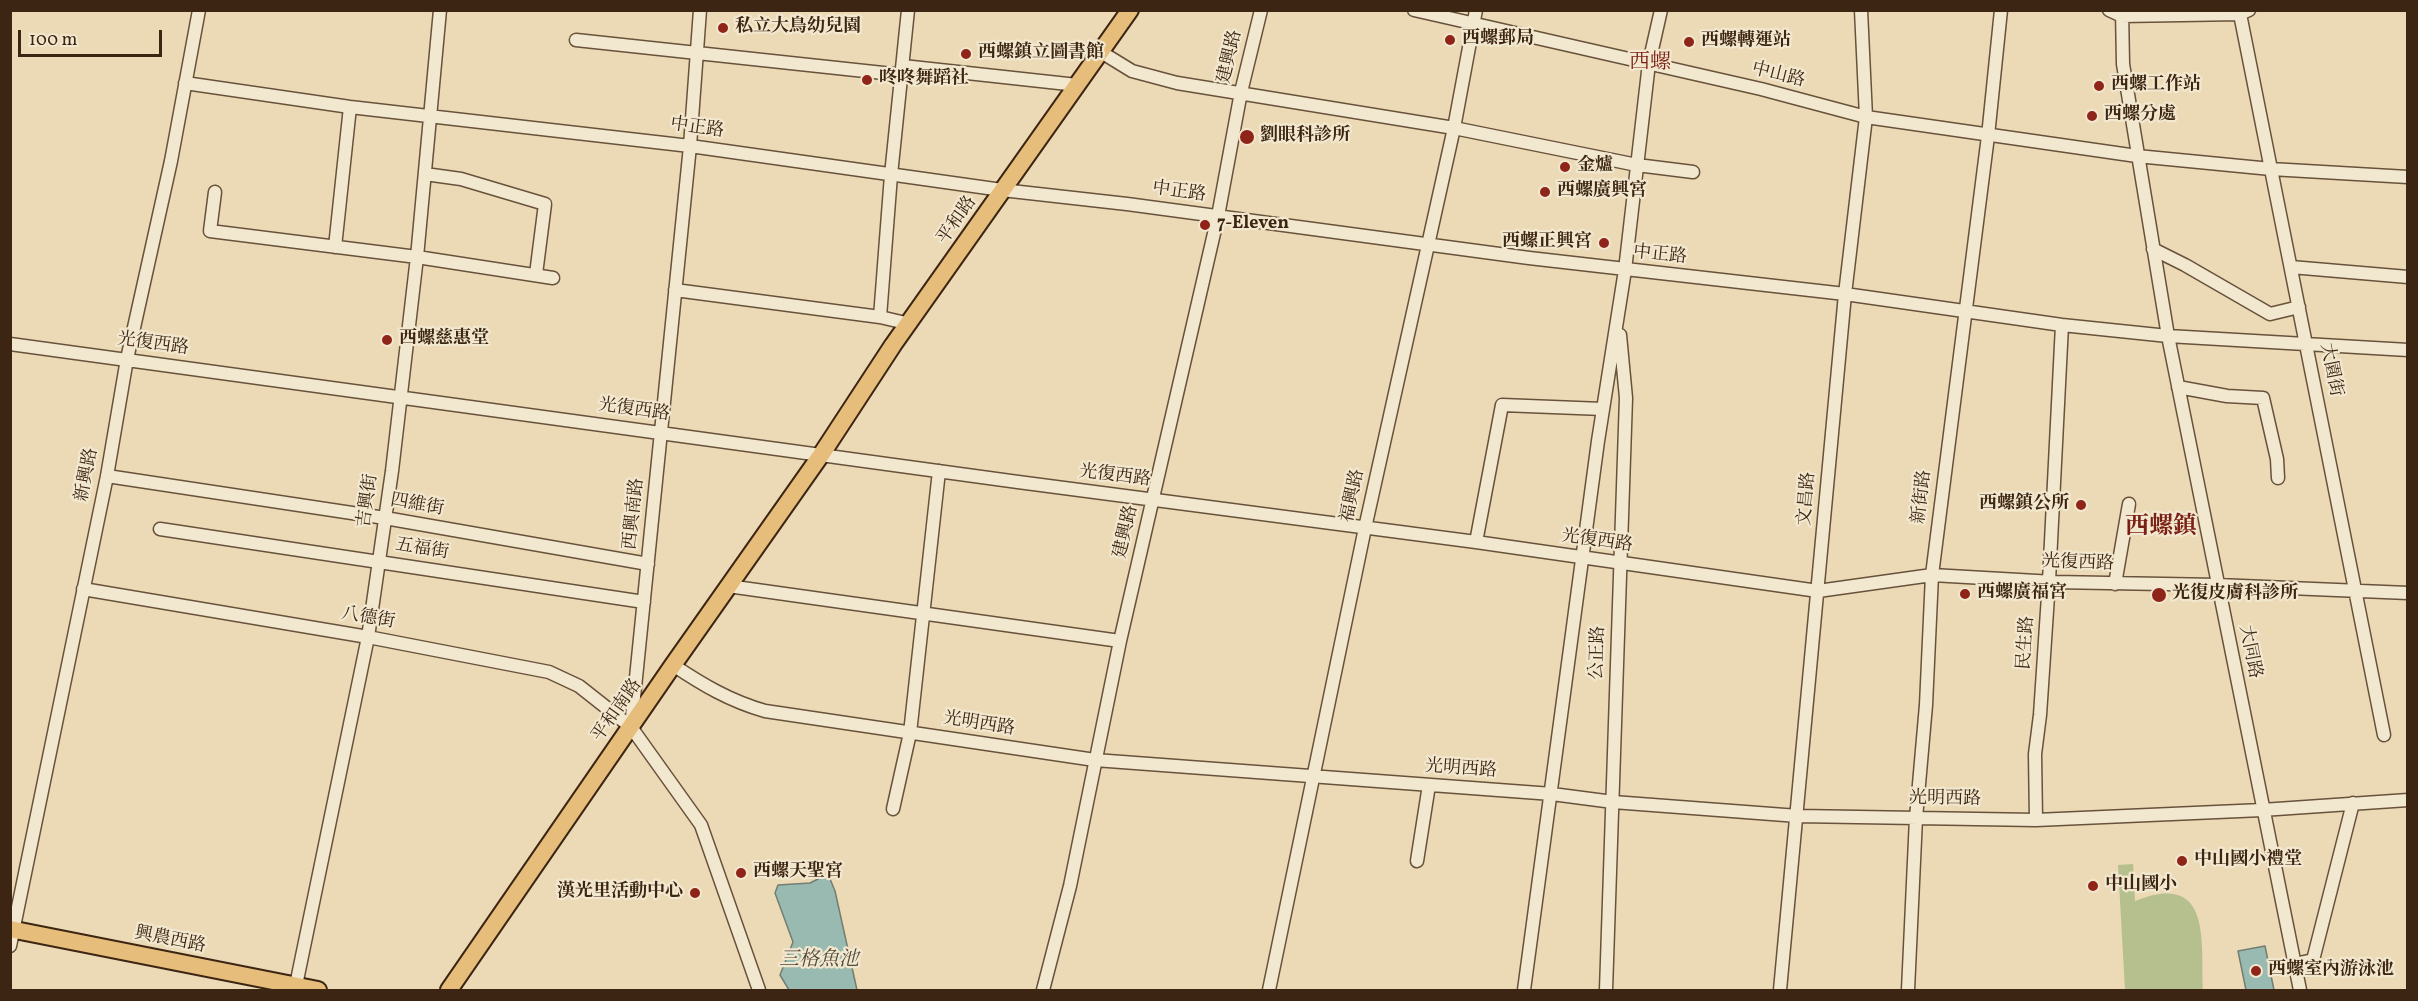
<!DOCTYPE html>
<html>
<head>
<meta charset="utf-8">
<style>
  body { margin:0 }
  #map { position:relative; width:2418px; height:1001px; overflow:hidden; background:#ebdab5; font-family:Vollkorn,serif }
  canvas { display:block }
  .frame { position:absolute; inset:0; border:12px solid #3c2512; pointer-events:none }
  .scale { position:absolute; left:18px; top:30px; width:144px; height:27px; box-sizing:border-box; border:3px solid #3c2512; border-top:0; padding-left:8px; font-size:18px; line-height:21px; white-space:nowrap; color:#3c2512; -webkit-text-stroke:4px #f2e7cf; paint-order:stroke }
</style>
</head>
<body>
<div id="map">
<canvas width="2418" height="1001"></canvas>
<div class="frame"></div>
<div class="scale">100 m</div>
</div>
<script>
const ctx = document.querySelector('canvas').getContext('2d');
ctx.lineJoin = 'round';
function paint(path, color) { ctx.fillStyle = color; ctx.fill(path, 'evenodd'); }
function stroke(path, color, width, dash) { ctx.strokeStyle = color; ctx.lineWidth = width; ctx.lineCap = dash ? 'butt' : 'round'; ctx.setLineDash(dash || []); ctx.stroke(path); }
function label(font, color, halo, rows, align = 'center') {
  ctx.font = font + ' Vollkorn,"Noto Serif TC",serif'; ctx.lineWidth = 4.5; ctx.setLineDash([]); ctx.textBaseline = 'middle'; ctx.strokeStyle = halo; ctx.fillStyle = color; for (const [text, x, y, turn = 0] of rows) {
    ctx.save(); ctx.translate(x, y); ctx.rotate((+turn || 0) * Math.PI / 180); ctx.textAlign = isNaN(turn) ? turn : align; if (halo) ctx.strokeText(text, 0, 0); ctx.fillText(text, 0, 0); ctx.restore();
  }
}
const green = new Path2D(`
  M2133 864 2135 901C2212 870 2201 941 2203 990H2125L2118 865Z`);
const water = new Path2D(`
  M828 874 835 891 857 990H789L780 975 793 942 775 893 778 885 810 883Z
  M2265 946 2274 990H2246L2238 951Z`);
const minor = new Path2D(`
  M700 10 690 146 631 727 701 825 759 990
  M1414 10 1761 89 1866 117 2137 156 2271 169 2408 177
  M2109 10 2122 16 2240 14 2249 10
  M2122 10 2123 64 2168 336 2300 990
  M2240 14 2384 735
  M576 40 902 75
  M1101 52 1132 71 1177 83 1454 128 1637 165 1693 172
  M903 66 1077 85
  M185 83 350 107 690 146 1002 190 1127 204 1529 258 1845 294 2062 325 2168 336 2408 350
  M425 174 461 179 545 204 536 274
  M215 192 210 231 417 257 553 278
  M335 247 350 107
  M2153 249 2185 265 2270 314 2299 307
  M2291 267 2408 277
  M675 290 880 317 910 324
  M880 317 891 175 908 10
  M10 344 1018 482 1476 542 1818 591 1932 575 2054 582 2218 585 2408 593
  M2178 387 2227 396 2263 398 2277 459 2278 478
  M107 476 385 518 648 564
  M160 529 644 602
  M1476 542 1502 405 1603 409
  M2115 584 2129 504
  M728 586 1120 641
  M83 589 368 637 549 672 579 686 631 727
  M673 665C703 685 730 701 765 711L1095 760 1552 794 1613 802 1798 816 2036 820 2262 810 2408 800
  M893 809 910 733 939 471
  M2036 820 2035 754 2040 715 2049 581 2062 325
  M1417 861 1429 785
  M10 946 107 476 127 359 171 161 199 10
  M2295 964 2313 960 2353 803
  M295 990 368 637 392 471 417 257 440 10
  M1043 990 1070 886 1120 641 1218 216 1241 92 1261 10
  M1269 990 1365 528 1454 128 1476 10
  M1524 990 1598 441 1625 270 1649 63 1661 10
  M1606 990 1626 398 1620 335
  M1780 990 1845 294 1866 117 1861 10
  M1908 990 1916 818 1926 705 1932 575 1988 136 2001 10`);
const major = new Path2D(`
  M10 929 318 990
  M449 990 673 665 821 455 893 345 1130 10`);
const markers = [
  [723,28,6,"#8f2418"],
  [1450,40,6,"#8f2418"],
  [1689,42,6,"#8f2418"],
  [966,54,6,"#8f2418"],
  [867,80,6,"#8f2418"],
  [2099,86,6,"#8f2418"],
  [2092,116,6,"#8f2418"],
  [1247,137,8,"#8f2418"],
  [1565,167,6,"#8f2418"],
  [1545,192,6,"#8f2418"],
  [1205,225,6,"#8f2418"],
  [1604,243,6,"#8f2418"],
  [387,340,6,"#8f2418"],
  [2081,505,6,"#8f2418"],
  [1965,594,6,"#8f2418"],
  [2159,595,8,"#8f2418"],
  [2182,861,6,"#8f2418"],
  [741,873,6,"#8f2418"],
  [2093,886,6,"#8f2418"],
  [695,893,6,"#8f2418"],
  [2256,971,6,"#8f2418"]
];
const poiNames = [
  ["私立大鳥幼兒園",735,28],
  ["西螺郵局",1462,40],
  ["西螺轉運站",1701,42],
  ["西螺鎮立圖書館",978,54],
  ["咚咚舞蹈社",879,80],
  ["西螺工作站",2111,86],
  ["西螺分處",2104,116],
  ["劉眼科診所",1260,137],
  ["金爐",1577,167],
  ["西螺廣興宮",1557,192],
  ["7-Eleven",1217,225],
  ["西螺正興宮",1592,243,"right"],
  ["西螺慈惠堂",399,340],
  ["西螺鎮公所",2069,505,"right"],
  ["西螺廣福宮",1977,594],
  ["光復皮膚科診所",2172,595],
  ["中山國小禮堂",2194,861],
  ["西螺天聖宮",753,873],
  ["中山國小",2105,886],
  ["漢光里活動中心",683,893,"right"],
  ["西螺室內游泳池",2268,971]
];
const streetNames = [
  ["建興路",1231,57,-77],
  ["中山路",1778,76,14],
  ["中正路",697,129,8],
  ["中正路",1179,193,8],
  ["平和路",958,221,-55],
  ["中正路",1660,256,6],
  ["光復西路",153,345,8],
  ["大園街",2330,370,79],
  ["光復西路",634,411,8],
  ["新興路",88,475,-79],
  ["光復西路",1115,477,7],
  ["福興路",1354,496,-78],
  ["新街路",1923,497,-83],
  ["文昌路",1808,499,-85],
  ["吉興街",369,501,-82],
  ["四維街",417,506,10],
  ["西興南路",635,514,-84],
  ["建興路",1127,532,-77],
  ["光復西路",1597,542,8],
  ["五福街",422,550,9],
  ["光復西路",2078,564,2],
  ["八德街",368,619,10],
  ["民生路",2027,643,-86],
  ["大同路",2249,652,79],
  ["公正路",1599,653,-88],
  ["平和南路",618,711,-55],
  ["光明西路",979,725,9],
  ["光明西路",1461,770,4],
  ["光明西路",1945,800,1],
  ["興農西路",170,941,11]
];
const waterNames = [
  ["三格魚池",819,961]
];
const quarterNames = [
  ["西螺",1650,64]
];
const districtNames = [
  ["西螺鎮",2161,529]
];
paint(green, '#b6c08e');
paint(water, '#98bab1');
stroke(water, '#737e71', 1.5);
stroke(minor, '#68523b', 15);
stroke(major, '#3c2512', 20);
stroke(minor, '#f2e7cf', 12);
stroke(major, '#e6bd7a', 16);
for (const [x, y, r, color] of markers) { const dot = new Path2D(); dot.arc(x, y, r, 0, 2 * Math.PI); ctx.fillStyle = color; ctx.fill(dot); stroke(dot, '#f2e7cf', 2); }
label('bold 18px', '#3c2512', '#f2e7cf', poiNames, 'left');
label('18px', '#3c2512', '#f2e7cf', streetNames);
label('italic 20px', '#534a3a', '#f2e7cf', waterNames);
label('21px', '#7a1f14', '#f2e7cf', quarterNames);
label('bold 24px', '#7a1f14', '#f2e7cf', districtNames);
</script>
</body>
</html>
